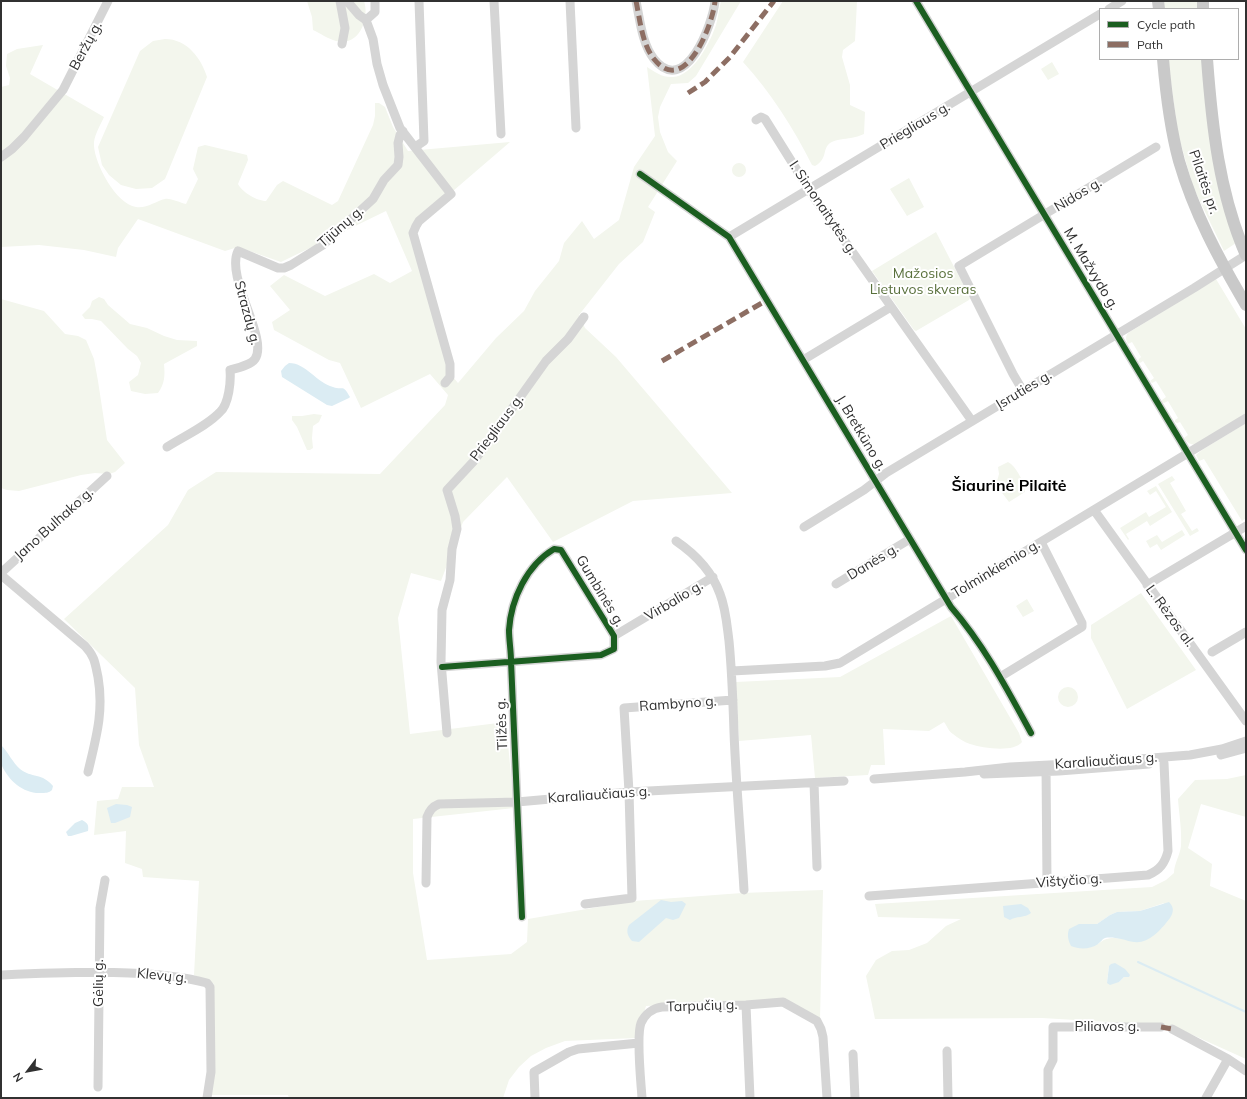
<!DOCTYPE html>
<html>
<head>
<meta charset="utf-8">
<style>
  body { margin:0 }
  #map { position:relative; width:1247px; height:1099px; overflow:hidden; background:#fff; font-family:Mulish,sans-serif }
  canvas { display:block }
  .frame { position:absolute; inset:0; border:2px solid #313131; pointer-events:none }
  .legend { position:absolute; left:1099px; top:8px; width:140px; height:52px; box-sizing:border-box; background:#fff; border:1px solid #adadad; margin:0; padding:5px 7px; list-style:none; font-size:12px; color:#313131 }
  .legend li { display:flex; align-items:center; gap:8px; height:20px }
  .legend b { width:20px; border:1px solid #adadad }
  .north { position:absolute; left:8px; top:1051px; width:40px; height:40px; -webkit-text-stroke:3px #fff; paint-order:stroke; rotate:238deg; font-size:11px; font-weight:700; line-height:16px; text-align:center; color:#313131 }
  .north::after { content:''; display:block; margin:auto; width:14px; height:18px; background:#313131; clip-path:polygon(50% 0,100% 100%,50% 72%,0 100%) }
</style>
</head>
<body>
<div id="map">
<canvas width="1247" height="1099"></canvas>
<div class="frame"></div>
<ul class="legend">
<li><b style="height:5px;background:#1b5e20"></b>Cycle path</li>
<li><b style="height:5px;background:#8d6e63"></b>Path</li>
</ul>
<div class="north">N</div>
</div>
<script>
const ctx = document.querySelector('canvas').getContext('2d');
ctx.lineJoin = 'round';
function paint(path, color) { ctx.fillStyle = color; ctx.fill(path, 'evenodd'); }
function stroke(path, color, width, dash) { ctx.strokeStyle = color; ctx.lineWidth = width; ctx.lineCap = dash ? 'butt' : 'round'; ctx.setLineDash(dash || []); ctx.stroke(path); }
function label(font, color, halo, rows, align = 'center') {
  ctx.font = font + ' Mulish,sans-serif'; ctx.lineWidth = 4; ctx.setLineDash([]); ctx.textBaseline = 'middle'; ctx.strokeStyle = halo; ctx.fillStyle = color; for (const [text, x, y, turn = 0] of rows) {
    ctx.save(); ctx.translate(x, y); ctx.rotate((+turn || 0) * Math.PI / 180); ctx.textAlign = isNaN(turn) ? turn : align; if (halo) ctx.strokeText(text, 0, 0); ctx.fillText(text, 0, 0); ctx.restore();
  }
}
const green = new Path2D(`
  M307 1H364C370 19 359 47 336 41 328 39 320 33 313 30L312 17Z
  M721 1H741L696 76 688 83 671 84 660 107 658 117 660 132 668 152 677 161 648 207 655 212 643 242 619 264 579 315 585 328 616 357 732 493 633 501 553 542 507 477 463 522 441 581 411 573 398 618 410 734 506 722 514 808 413 819V873L427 960 511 954 527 942 528 919 634 901 742 893 823 890 820 1020 782 1000 646 1006 636 1038 565 1041 546 1048 531 1056 519 1067 509 1080 503 1098H289L288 1095H211L214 1071V984L194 975 199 881 143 877 142 869 125 863 126 831 94 835 97 801 118 799 122 787H154L139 745 135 688 64 619 168 525 188 490 216 472 380 474 445 405 448 395 430 374 361 408 340 363 329 360 274 330 272 322 290 310 270 286 284 275 325 296 374 274 390 283 412 271 386 211 281 262 238 247 225 251 138 219 118 248 116 257 84 250 39 245 1 247V87L9 85 10 78 6 66 7 54 17 49 43 45 30 74 104 117C100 126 93 137 94 146 95 164 116 204 136 207 146 209 156 201 165 199 171 198 180 203 186 204L198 179 193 169 198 147 205 145 247 155 248 160 238 184C242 192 257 201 266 201L277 185 283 181 332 205 338 201 373 125 375 116V103H379L385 107 393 127 408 151 510 142 410 228 448 371 458 383 496 338 524 311 535 291 559 261 564 243 582 221 594 239 619 220 634 167 655 136 647 67C655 72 663 78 673 77 693 76 710 43 716 25 718 18 719 9 721 1Z
  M783 1H857L855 41 843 50 842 57 850 85V105L865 112 864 134C860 136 855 137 851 138 845 139 836 139 830 143 822 149 828 159 815 166L812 165C793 127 771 93 743 62Z
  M1163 1H1199V9H1163Z
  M165 39C187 39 201 58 207 77L165 179 152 188 136 189 121 185 109 175 102 165 98 147 140 51 153 41Z
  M1168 59H1203L1236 243 1224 251 1193 187 1178 134Z
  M1052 62 1059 74 1048 80 1041 69Z
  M732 170a7 7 0 1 1 14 0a7 7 0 1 1-14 0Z
  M909 178 924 207 907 216 890 189Z
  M936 232 965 288 962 290 964 295 967 294 970 298 969 300 916 331 914 330 872 271Z
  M1216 279 1246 329V414L1195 445C1189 444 1187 442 1184 438L1188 435 1180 422 1177 423 1175 422V420L1178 418 1168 401 1164 403 1162 402V400L1166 397 1156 381 1152 383 1150 381 1154 378 1143 361 1140 363 1138 362 1139 359 1141 357 1132 342 1128 344C1126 340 1125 337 1128 333Z
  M99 297 104 299 108 305 130 324 147 328 164 336 177 340 197 341V346L164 364C165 376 165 383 158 393L145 394 131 391 129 382 138 375 141 363 137 356 128 349 101 321 92 319H85L82 315 90 307 92 301Z
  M1 299 44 311 65 334 78 336 86 340 94 359 98 381 107 440 125 463 115 472 109 474 95 473 81 475 19 491 7 490 1 488Z
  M314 414 322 415 319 422 313 426 312 438 313 448 310 450H307L297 427 292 420V416H302Z
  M1246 423V518L1242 521 1204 459 1199 461 1196 455 1202 450Z
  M1008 462C1016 466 1025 483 1025 492L1009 502 996 485 999 474 998 467Z
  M1172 476 1175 480 1170 483 1186 511 1181 514 1192 531 1197 528 1199 531 1190 536 1158 484Z
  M1156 486 1172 512 1150 526 1147 521 1126 534 1129 539 1128 540 1120 528 1146 512 1149 517 1166 507 1156 491 1150 495 1147 491Z
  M1182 530 1185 535 1161 550 1157 544 1150 548 1146 541 1157 535 1162 542Z
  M1141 593 1196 670 1127 709 1091 638V625Z
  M1027 599 1034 611 1023 617 1016 606Z
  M951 616 1019 733 1022 742C1013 753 983 748 970 744 964 742 958 738 953 734 949 732 947 726 944 722L929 731 883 729 885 765H871L868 775 815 778 811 735 739 741 736 682 840 677Z
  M1058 697a10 10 0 1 1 20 0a10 10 0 1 1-20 0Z
  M1246 775V817L1201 804 1188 848 1212 864 1210 886 1246 901V1059L1184 1031 1160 1025 1042 1018 875 1019 866 976 876 960 892 951 909 950 927 943 946 926 961 919 878 917 875 904 1152 887 1166 880 1174 873C1174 864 1180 855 1181 846 1182 830 1179 814 1178 799L1195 780 1227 779ZM1164 903 1139 942C1125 940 1110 933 1098 944L1079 924H1097L1110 915 1117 912 1140 911ZM1109 966 1125 976 1119 982H1107Z`);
const water = new Path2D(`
  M289 363C306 363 317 383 333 387 344 391 342 383 350 397L349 398 332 406 327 405 282 377 281 371 285 366Z
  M1 745C8 752 13 763 20 769 31 778 43 773 53 786L52 790C49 793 45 793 41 793 24 794 9 781 2 766 0 761 1 751 1 745Z
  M116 804 127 805 132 807 130 817 115 823H111L107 808Z
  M82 820C87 823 89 824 88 831L71 836H68L66 832 75 823Z
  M661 900 671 902 682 901 686 904 679 918 673 920 666 918 639 942 632 941C627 936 626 930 629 925Z
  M1169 902C1174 907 1174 912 1170 918 1163 927 1152 941 1139 942 1133 943 1126 940 1121 939 1116 938 1110 937 1105 938 1102 939 1101 942 1098 944 1091 949 1080 950 1071 946 1068 940 1067 935 1069 929L1079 924H1097L1110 915 1117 912 1140 911Z
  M1021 904 1028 908 1031 913C1025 918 1016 916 1010 920L1004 917 1003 906Z
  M1115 963 1125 969 1130 975 1129 977H1124L1119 982 1110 985 1107 983 1109 966 1111 964Z`);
const stream = new Path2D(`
  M1138 962 1246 1012`);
const minor = new Path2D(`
  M340 1 345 28 342 44
  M347 1 359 15 366 20
  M494 1 501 134
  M570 1 576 128
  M636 1C640 20 642 44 654 59 685 98 713 24 715 1
  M916 1 1246 550
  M1109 9 1122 1
  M366 20 373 39 377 64 383 85 400 128 451 194 419 221 416 226 413 233 450 364V377L445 383
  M366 20 375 12V1
  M756 120 761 117 765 119 815 199 972 421
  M415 147 424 141 419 1
  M1 157 12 149 24 137 63 90 108 1
  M640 174 729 237 951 607C984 645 1007 689 1031 733
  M729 237 1100 14
  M803 360 891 307
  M1023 391 1013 374 959 266 1156 147
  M167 447C184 436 207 426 220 412 229 404 231 381 230 370 237 368 251 365 255 359 269 338 225 278 238 251L278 268H284L291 265 323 245 373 199 384 180 398 165 399 157 398 143 400 135 403 131
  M1094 510 1246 721
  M804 527 864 490 886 473 1194 288 1246 255
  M676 541C695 554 712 571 720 594 726 609 727 626 729 641 732 672 733 702 734 732 736 785 741 838 744 890
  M1 573 107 476
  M1 575 85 646C95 657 95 663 98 677 104 712 96 738 88 772
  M836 584 910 539
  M1147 585 1246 526
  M614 636 713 577
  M1212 652 1246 632
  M442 667 601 655 614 649V636L561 550 554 549C527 565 511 599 509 630 509 640 511 651 511 661L522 917
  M732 671 825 666 840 663 1246 418
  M1000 677 1082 627V623L1041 542
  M447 733 441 662 442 610 450 580 452 549 457 529 455 516 447 490 473 462 491 438 546 361 568 339 584 317
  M1221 755 1246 748
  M1046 766 1047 882
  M984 774 1059 771 1149 764
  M874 779 965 772 1010 767 1088 763 1190 755 1222 749 1246 741
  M814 783 817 867
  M426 883 427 817C430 810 432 807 439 804L517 802 629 792 844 781
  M869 896 1148 875C1160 870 1165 863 1168 851L1164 763
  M585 904 632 898 629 792 624 708 733 700
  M1 975C44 973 86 971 129 973 156 974 181 976 207 983L210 987 211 1072 207 1098
  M746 1005 750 1098
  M1172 1029 1228 1059 1246 1071
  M947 1051 948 1098
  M853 1054 855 1098
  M98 1087 100 908 105 880
  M535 1098 534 1072 569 1052 578 1049 639 1043
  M642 1098C641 1082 636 1036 641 1023 645 1014 653 1008 662 1007L746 1005 783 1002 817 1021 821 1029 823 1037 827 1098
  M1048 1098V1070L1053 1060V1027H1161
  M1206 1098 1228 1059`);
const major = new Path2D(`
  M1158 1 1159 9
  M1203 1V9
  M1163 59C1166 94 1170 128 1179 161 1194 213 1219 259 1246 305
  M1207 59C1212 126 1219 193 1246 255`);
const quiet = new Path2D(`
  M636 1C640 20 642 44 654 59 685 98 713 24 715 1
  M688 93 705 82 730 57 774 1
  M662 361 767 300
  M1161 1027 1172 1029`);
const cycleway = new Path2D(`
  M916 1 1246 550
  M640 174 729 237 951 607C984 645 1007 689 1031 733
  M442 667 601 655 614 649V636L561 550 554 549C527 565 511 599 509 630 509 640 511 651 511 661L522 917`);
const streetNames = [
  ["Beržų g.",86,46,-62],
  ["Priegliaus g.",915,126,-31],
  ["Pilaitės pr.",1204,182,71],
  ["Nidos g.",1078,195,-31],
  ["I. Simonaitytės g.",823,208,56],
  ["Tijūnų g.",341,227,-41],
  ["M. Mažvydo g.",1091,269,59],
  ["Strazdų g.",247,313,75],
  ["Įsruties g.",1024,390,-31],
  ["Priegliaus g.",497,428,-53],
  ["J. Bretkūno g.",861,433,59],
  ["Jano Bulhako g.",54,524,-42],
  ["Danės g.",873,562,-31],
  ["Tolminkiemio g.",996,569,-31],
  ["Gumbinės g.",600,591,59],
  ["Virbalio g.",674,601,-31],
  ["L. Rėzos al.",1170,616,54],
  ["Rambyno g.",678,704,-4],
  ["Tilžės g.",502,724,-92],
  ["Karaliaučiaus g.",1106,761,-4],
  ["Karaliaučiaus g.",599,795,-4],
  ["Vištyčio g.",1069,881,-4],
  ["Klevų g.",162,976,6],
  ["Gėlių g.",99,983,-90],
  ["Tarpučių g.",702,1006,-2],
  ["Piliavos g.",1107,1027]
];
const parkNames = [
  ["Mažosios",923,274],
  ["Lietuvos skveras",923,290]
];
const quarterNames = [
  ["Šiaurinė Pilaitė",1009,486]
];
paint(green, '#f3f6ed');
paint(water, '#dbecf3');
stroke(stream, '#dbecf3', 2);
stroke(minor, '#d5d5d5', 9);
stroke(major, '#c9c9c9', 12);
stroke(quiet, '#8d6e63', 5, [10, 5]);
stroke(cycleway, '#1b5e20', 6);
label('14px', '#313131', '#fff', streetNames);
label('14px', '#59703c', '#fff', parkNames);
label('bold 16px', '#000', '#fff', quarterNames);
</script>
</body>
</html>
